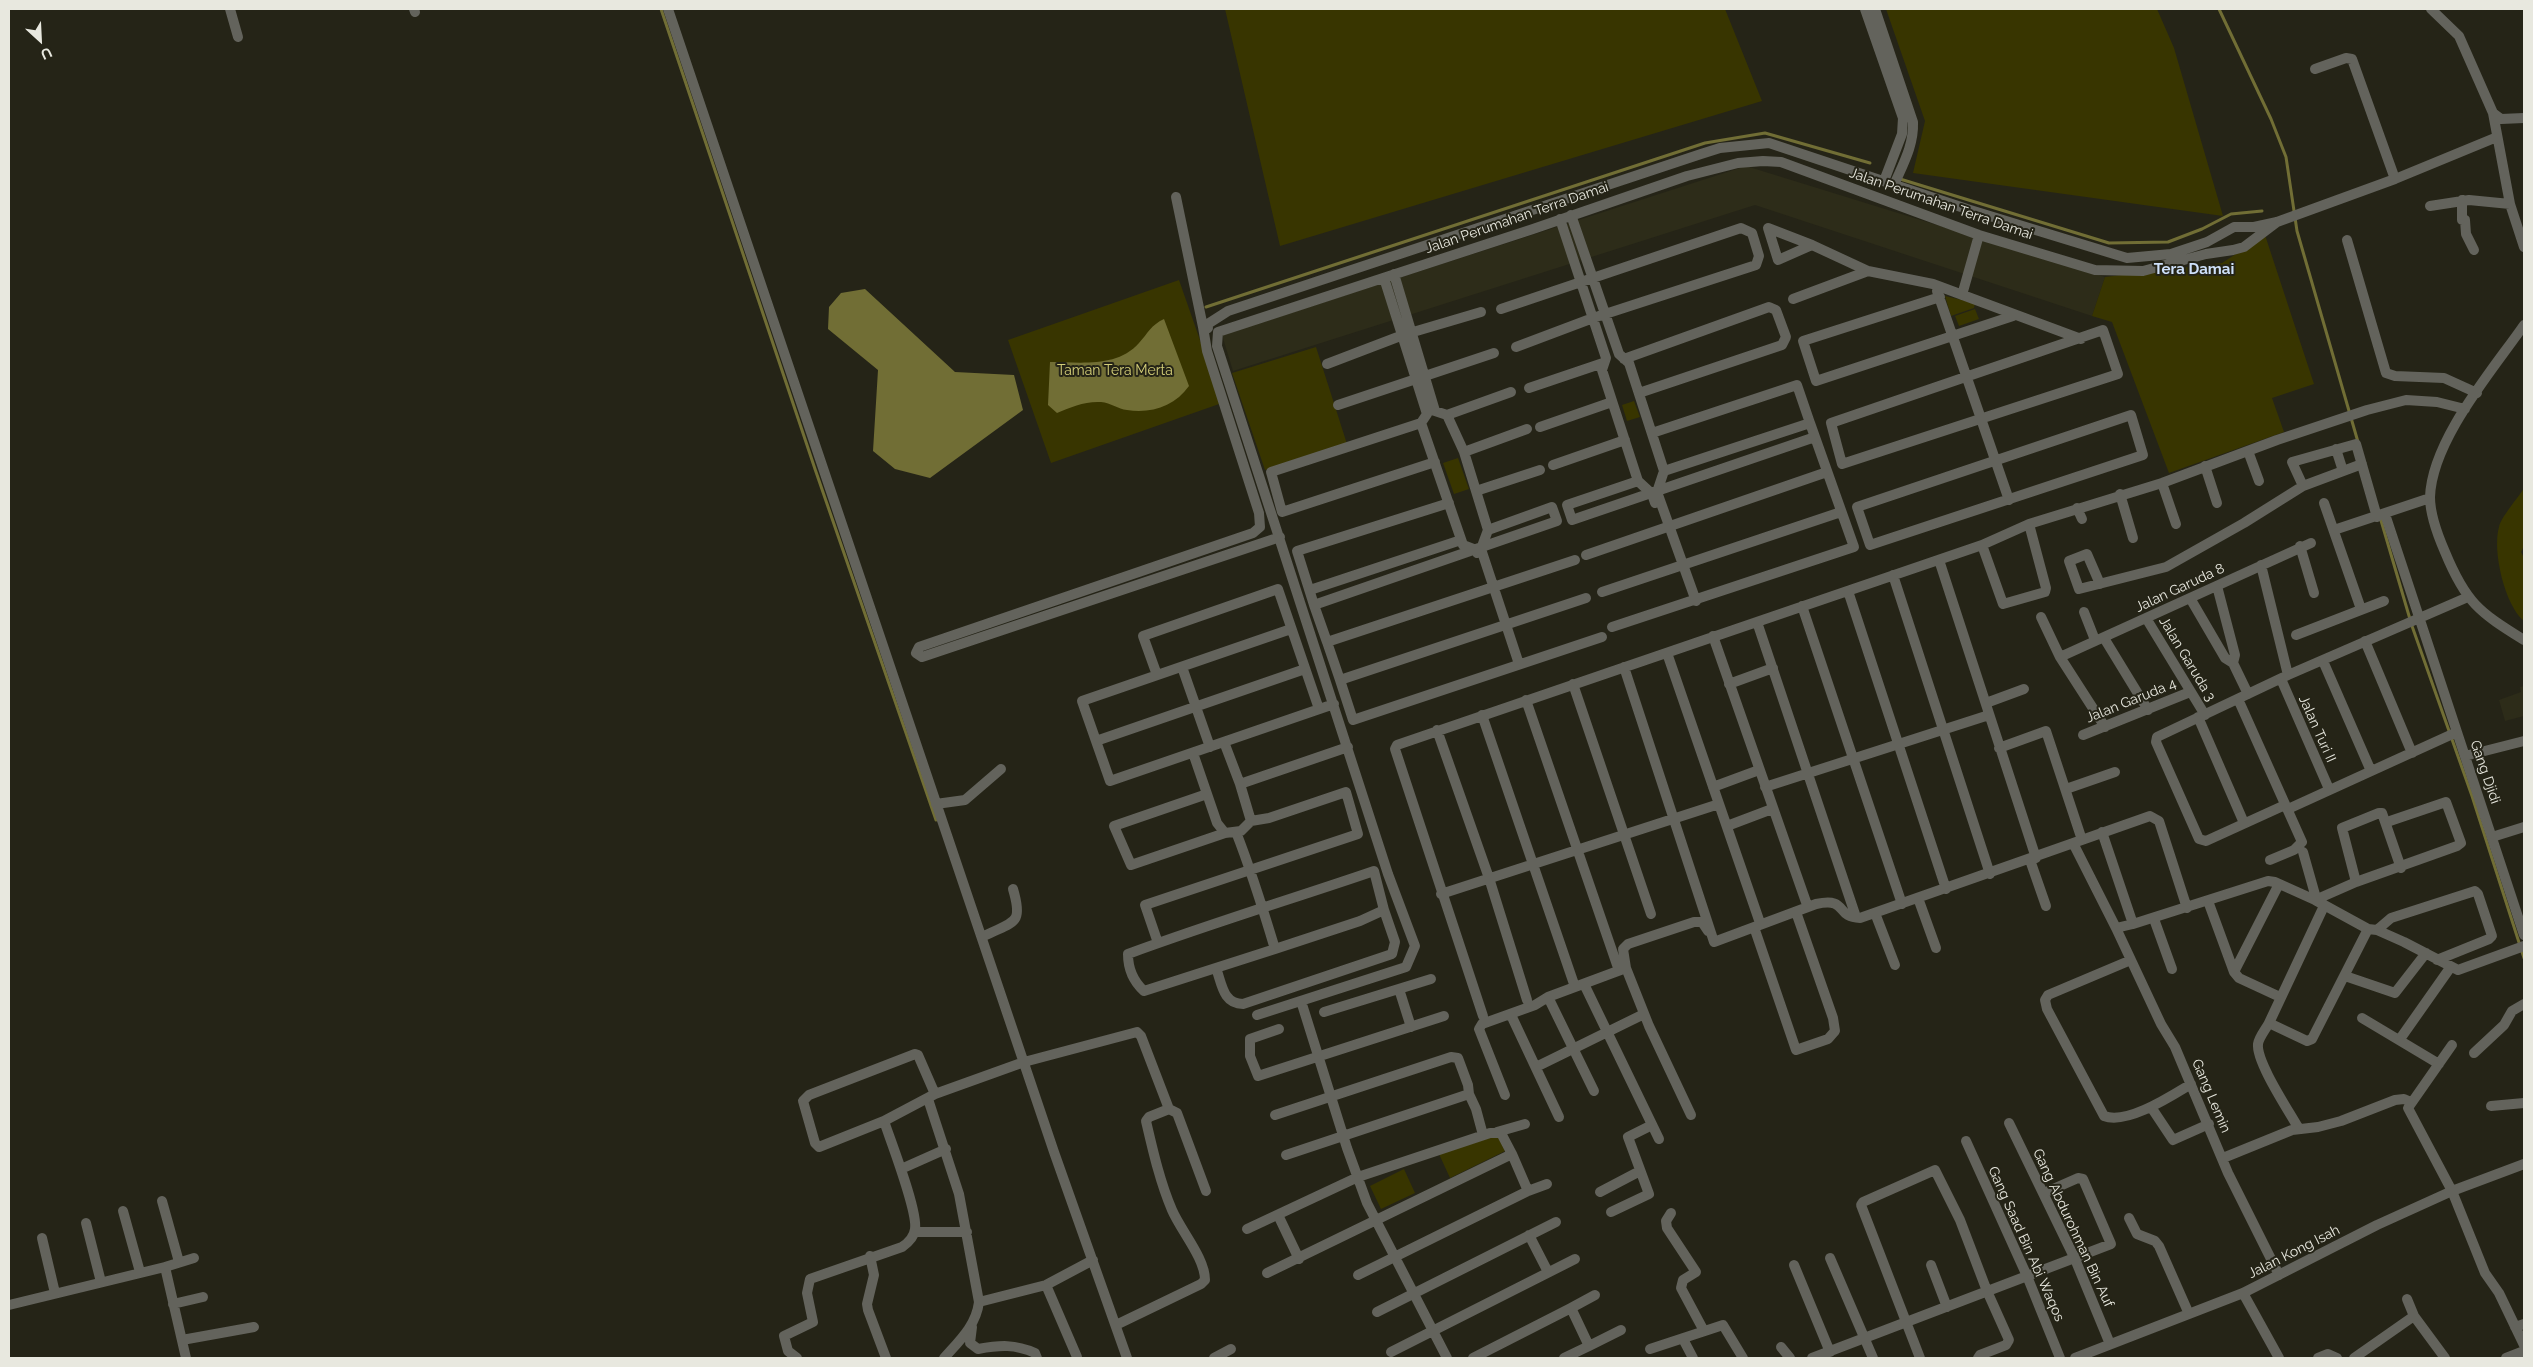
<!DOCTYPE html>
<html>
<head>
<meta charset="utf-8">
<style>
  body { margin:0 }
  #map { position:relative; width:2533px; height:1367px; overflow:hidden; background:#252417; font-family:Raleway,sans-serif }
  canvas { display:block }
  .frame { position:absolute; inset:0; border:10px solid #e8e8df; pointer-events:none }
  .north { position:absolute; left:15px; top:15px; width:50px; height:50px; -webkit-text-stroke:4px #252417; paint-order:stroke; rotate:155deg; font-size:14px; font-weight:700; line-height:20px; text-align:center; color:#e8e8df }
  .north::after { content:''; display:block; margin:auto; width:18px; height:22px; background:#e8e8df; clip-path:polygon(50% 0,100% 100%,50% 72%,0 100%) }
</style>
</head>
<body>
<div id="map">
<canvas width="2533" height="1367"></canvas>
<div class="frame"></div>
<div class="north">U</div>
</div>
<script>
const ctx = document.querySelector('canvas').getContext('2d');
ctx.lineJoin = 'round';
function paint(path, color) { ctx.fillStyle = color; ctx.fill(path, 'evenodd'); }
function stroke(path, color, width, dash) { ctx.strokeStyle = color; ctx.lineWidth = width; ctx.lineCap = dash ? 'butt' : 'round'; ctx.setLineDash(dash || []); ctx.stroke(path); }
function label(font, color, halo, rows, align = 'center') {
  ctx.font = font + ' Raleway,sans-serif'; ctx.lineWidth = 4; ctx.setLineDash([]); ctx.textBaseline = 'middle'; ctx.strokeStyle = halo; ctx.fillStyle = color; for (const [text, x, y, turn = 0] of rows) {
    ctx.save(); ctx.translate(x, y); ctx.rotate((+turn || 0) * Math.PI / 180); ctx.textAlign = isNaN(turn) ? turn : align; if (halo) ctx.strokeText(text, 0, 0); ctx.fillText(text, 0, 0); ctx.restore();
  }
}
const built = new Path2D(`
  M1746 166 2105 277 2092 316 1755 205 1233 371 1222 335Z
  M2524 686V716L2505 721 2499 700 2521 692 2520 687Z`);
const green = new Path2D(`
  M1225 9H1725L1762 101 1280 246Z
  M1886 9H2157L2174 48 2223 216 1913 173 1925 121Z
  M2265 235 2314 384 2272 398 2284 432 2169 473 2112 322 2092 316 2105 277 2222 263Z
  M1179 280 1222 403 1051 463 1008 340Z
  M1945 296 1975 303 1974 308 1951 316Z
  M1975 309 1979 319 1959 326 1955 316Z
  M1316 347 1347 444 1265 470 1232 373Z
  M1634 401 1640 417 1627 421 1622 405Z
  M1458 458 1469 489 1454 494 1443 463Z
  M2524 488V546L2521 552 2524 558V621C2505 606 2492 551 2499 527 2501 517 2518 498 2524 488Z
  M1498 1135 1505 1151 1450 1178 1439 1154Z
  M1404 1169 1415 1193 1381 1209 1370 1186Z`);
const water = new Path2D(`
  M865 289 955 372 1014 375 1023 410 930 478 895 469 873 451 878 370 828 329 829 307 841 293Z
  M1164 319 1189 386C1175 406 1151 414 1127 410 1118 409 1111 403 1101 402 1085 401 1071 407 1057 413L1048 405 1050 362C1080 362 1117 368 1139 343 1148 333 1151 325 1164 319Z`);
const stream = new Path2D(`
  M661 9 815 469 936 820
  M2219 9 2271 119 2286 157 2297 231 2358 442
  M1900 179 2109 243 2168 242 2202 229 2231 214 2262 211
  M1206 307 1705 143 1765 133 1870 163
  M2380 517 2412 626 2472 796 2524 958`);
const minor = new Path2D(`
  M230 9 238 37
  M414 9 415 12
  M668 9 1054 1152 1127 1358
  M1865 9 1903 118 1902 134 1884 181
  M1875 9 1913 122C1914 145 1903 164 1894 185
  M2431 9 2459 36 2493 113 2510 204 2524 247
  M2315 69 2346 58 2352 59 2395 179
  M2493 113 2501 119 2524 118
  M1176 197 1203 327 1208 328
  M2462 200V220H2465L2466 234 2474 250
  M2430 206 2469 200 2510 204
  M1571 215 1619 354 1629 363 1664 471 1657 492 1696 601
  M1560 219 1606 358 1602 370 1638 481 1652 494 1655 503
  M2347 240 2386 373 2395 376 2444 378 2477 393
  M1812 245 1778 260 1768 228 1812 245 1868 271 1933 284 2081 339
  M1394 274 1435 411 1447 415 1464 452 1488 530 1481 549 1519 664
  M1384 278 1427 414 1421 423 1463 545 1476 550 1477 553
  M1937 291 2009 500
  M1962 295 1979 235
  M1940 297 1803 341 1816 381 2013 316
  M1793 299 1868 271
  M1501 309 1741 228 1752 233 1759 256 1756 265 1593 318 1516 347
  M2524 325C2492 371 2432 440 2430 497 2430 516 2438 536 2445 552 2466 603 2479 612 2524 640
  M2103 330 2118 374 1842 464 1831 423Z
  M1624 359 1769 307 1776 310 1786 337 1782 345 1639 393
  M1327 364 1403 335 1481 312
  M1529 388 1603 363
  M1338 405 1494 353
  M1447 415 1511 392
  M2131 415 2143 455 1870 545 1857 507Z
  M1421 423 1271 472 1282 512 1435 462
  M1540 427 1612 402
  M1652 433 1797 385 1810 423 1664 471
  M2336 449 2343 471
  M2248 451 2259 481
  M1464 452 1527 429
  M1553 465 1625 440
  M2205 466 2217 503
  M1638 481 1567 505 1572 520 1815 437
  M2162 483 2176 524
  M2303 486 2292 462 2356 444 2377 517
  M1476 491 1540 470
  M2120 494 2133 538
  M1449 503 1297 551 1314 605 1557 521 1552 507 1488 530
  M2324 503 2361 609
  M2077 508 2082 519
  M2385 514 2524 935
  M1260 527 1259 513 1207 351 1203 327 1228 311 1701 154 1720 148 1769 143 1967 209 2127 258 2171 254 2207 242 2234 227H2254L2277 222 2395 179 2497 137
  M1260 527 1253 533 919 647 916 653 922 657 1280 537
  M2334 530 2430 498
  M1982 545 2003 604 2045 592 2046 588 2029 524
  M2300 546 2314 593
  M1586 555 1827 472
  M1939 560 2036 858
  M2261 565 2288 675
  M1893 575 1990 874
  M2100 584 2087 554 2069 561 2079 589 2166 567 2244 523 2303 486 2362 464
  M2217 586 2235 655 2233 663
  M1310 590 1461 540
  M1848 591 1946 889
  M1602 592 1841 512
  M2190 598 2225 658 2233 663 2248 694
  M1314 605 1327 642 1575 560
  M1802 606 1902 904
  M2084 612 2095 640
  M2041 617 2060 657 2105 727
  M2146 618 2205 715
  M1757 622 1856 917 1860 918 2150 816 2159 821 2187 908
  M1612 627 1854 547 1810 423
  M1291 629 1082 701 1110 781 1334 704
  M2296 635 2384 601
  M1713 636 1806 902
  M2104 638 2148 710
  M2365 641 2412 753
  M1327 642 1340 680 1586 598
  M1667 653 1759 920
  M2060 657 2311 543
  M2323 661 2371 771
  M1182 667 1210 747
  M1624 667 1714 942 1816 904C1849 897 1834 917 1860 918
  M1157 675 1143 636 1278 589 1319 709
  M2281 679 2329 789
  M1340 680 1353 720 1602 637
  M1573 684 1651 914
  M1729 684 1773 668
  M2238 699 2302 842 2294 850 2270 860
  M1526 700 1617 965
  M1986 703 2024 689
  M1482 715 1575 987
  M2198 717 2244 823
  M1437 730 1489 878 1527 1000
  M2083 735 2190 692
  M1096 741 1305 669
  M1224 742 1240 784 1348 747
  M1999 748 2046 731 2082 840
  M1193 753 1217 823 1225 833 1241 831 1251 821 1240 784
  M2465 756 2524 741
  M1713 787 1759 770
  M1765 787 1989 715
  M2066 789 2115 772
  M1207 794 1114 826 1131 865 1225 833
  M936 804 965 800 1001 769
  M2285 805 2206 841 2199 839 2156 742 2157 737 2288 675 2468 597
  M2288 809 2457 732
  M1727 826 1772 809
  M1236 832C1251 870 1263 909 1275 949L1144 991C1133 981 1128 969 1128 954 1209 924 1292 899 1374 871L1384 910 1360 921 1275 949
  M2102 832 2133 924 2268 881 2275 882 2315 900 2368 929 2377 930 2404 942 2458 970 2524 946
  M2492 837 2524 827
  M2073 843 2116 928 2133 924
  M2303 852 2316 898
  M2030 860 2046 906
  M2356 882 2342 828 2379 813H2382L2401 868
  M1441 894 1719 804
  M1918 898 1936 948
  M2315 900 2356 882 2457 846 2461 843 2446 802 2387 822
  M2208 901 2234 972 2239 978 2280 997
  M2324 906 2269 1023 2307 1041 2312 1039 2368 929
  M1875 913 1895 965
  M2154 919 2172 969
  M1754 927 1796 1050 1828 1039 1835 1031 1833 1018 1796 912
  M2116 928 2161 1024 2175 1047 2228 1173 2279 1275
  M2377 930 2391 918 2475 891 2478 894 2492 936 2489 939 2437 960
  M982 937C1013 921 1024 926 1013 889
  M1158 943 1145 905 1358 834 1346 792 1269 818 1251 821
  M2131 960 2048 995 2045 1000 2047 1009 2104 1116C2127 1125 2171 1096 2191 1084
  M1216 968C1222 984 1223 1004 1243 1004L1392 954 1395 942 1384 910
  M1626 968 1649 1026 1691 1115
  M2234 972 2279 884
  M2345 976 2395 993 2426 953
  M1584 984 1659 1139
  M1399 989 1411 1027
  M1548 997 1594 1091
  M1301 1001 1347 1148 1367 1203 1447 1358
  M1324 1012 1431 979
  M1257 1015 1406 967 1415 946 1388 874 1217 346 1218 332 1533 229 1687 176 1738 163 1763 161 1781 162 1979 235 2095 270 2143 271 2206 254 2233 250 2244 247 2277 222
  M1511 1015 1559 1117
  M1483 1016 1395 749 1397 745 1982 545 2029 524 2162 483 2277 440 2367 410 2406 400 2437 402 2465 409
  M2362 1018 2439 1064
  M2269 1023C2266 1029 2259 1037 2258 1044 2256 1062 2289 1111 2299 1129
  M1279 1029 1250 1039V1056L1258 1076 1444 1016
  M2400 1039 2450 968
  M2452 1045 2408 1108 2452 1191 2485 1273 2499 1293 2524 1345
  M2474 1053 2504 1025 2512 1011 2524 1004
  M1536 1067 1644 1014
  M935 1094 918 1055 915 1054 809 1095 803 1101 815 1143 819 1147 884 1121 935 1094 1024 1062 1137 1032 1141 1036 1169 1109 1177 1113 1206 1191
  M1505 1095 1479 1029 1482 1024 1535 1005 1548 997 1626 968 1623 949 1628 944 1694 922H1702L1708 931
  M928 1099 959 1194 979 1302C976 1326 959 1341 944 1358
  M2491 1106 2524 1103
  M2151 1107 2173 1140 2209 1124
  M1275 1115 1451 1057 1458 1058 1468 1085 1469 1094
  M2009 1123 2075 1259 2110 1344
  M1497 1132 1525 1124
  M1966 1141 2027 1276 2060 1358
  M1286 1155 1469 1094 1476 1109 1483 1135
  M2223 1158 2292 1130 2318 1127 2341 1121 2395 1100 2404 1099 2411 1102
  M901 1169 946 1149
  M1528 1191 1547 1184
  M1600 1192 1640 1171
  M162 1201 179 1262
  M123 1211 140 1272
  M1611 1212 1649 1194 1628 1137 1652 1125
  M1671 1213 1666 1221 1667 1228 1696 1272 1683 1280 1681 1288 1704 1331
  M1278 1215 1299 1259
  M2129 1218 2137 1234 2155 1241 2159 1246 2189 1314
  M86 1223 101 1282
  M1247 1229 1358 1177 1490 1133H1501L1512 1154
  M915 1232H967
  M1529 1235 1548 1272
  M42 1238 55 1293
  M870 1256 874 1275 867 1304 868 1310 886 1358
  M1830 1258 1873 1358
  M1794 1265 1830 1352
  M1931 1265 1947 1307
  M165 1267 194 1258
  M1267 1273 1512 1154 1528 1191 1358 1275
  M1046 1285 1077 1357
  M2243 1293 2279 1358
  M979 1302 1046 1285 1093 1260
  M173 1304 203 1297
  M9 1305 165 1267 186 1358
  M1571 1308 1595 1295
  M1377 1312 1556 1222
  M2414 1316 2445 1358
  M1116 1325 1201 1284 1205 1280C1205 1258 1181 1231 1172 1210 1160 1182 1153 1151 1146 1121L1149 1117 1169 1109
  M972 1327 970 1343 978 1349C1000 1345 1015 1344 1035 1353L1037 1358
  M2515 1327 2524 1324
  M1683 1339 1693 1358
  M182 1340 254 1327
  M1589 1346 1621 1330
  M1781 1347 1790 1358
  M1650 1349 1723 1325 1743 1358
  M1391 1352 1575 1259
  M797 1358 788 1351 784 1336 813 1322 807 1293 810 1279 902 1247C908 1243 914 1237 915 1229 918 1211 891 1142 884 1121
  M1214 1358 1231 1349
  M1473 1358 1571 1308 1589 1346 1564 1358
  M1812 1358 2111 1244 2083 1179 2078 1178 2044 1193
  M1920 1358 1861 1205 1863 1202 1935 1170 1960 1220 1987 1291 2009 1340 2006 1345 1980 1355 1978 1358
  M2075 1358 2243 1293 2377 1225 2452 1191 2524 1164
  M2318 1358 2328 1354 2337 1358
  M2354 1358 2414 1316 2407 1299
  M2506 1358 2524 1351`);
const streetNames = [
  ["Jalan Perumahan Terra Damai",1941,204,19],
  ["Jalan Perumahan Terra Damai",1517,218,-19],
  ["Jalan Garuda 8",2180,588,-25],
  ["Jalan Garuda 3",2187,659,59],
  ["Jalan Garuda 4",2131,701,-22],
  ["Jalan Turi II",2317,729,66],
  ["Gang Djidi",2485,772,71],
  ["Gang Lemin",2211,1096,67],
  ["Gang Abdurohman Bin Auf",2073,1228,65],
  ["Gang Saad Bin Abi Waqos",2026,1244,66],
  ["Jalan Kong Isah",2294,1252,-27]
];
const parkNames = [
  ["Taman Tera Merta",1115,371]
];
const neighbourhoodNames = [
  ["Tera Damai",2194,269]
];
paint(built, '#2d2c19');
paint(green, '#383500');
paint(water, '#716e35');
stroke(stream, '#716e35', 3);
stroke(minor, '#63635c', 10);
label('14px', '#e8e8df', '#252417', streetNames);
label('14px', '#d3ce78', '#252417', parkNames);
label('bold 15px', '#cee0f9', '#252417', neighbourhoodNames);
</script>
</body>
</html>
